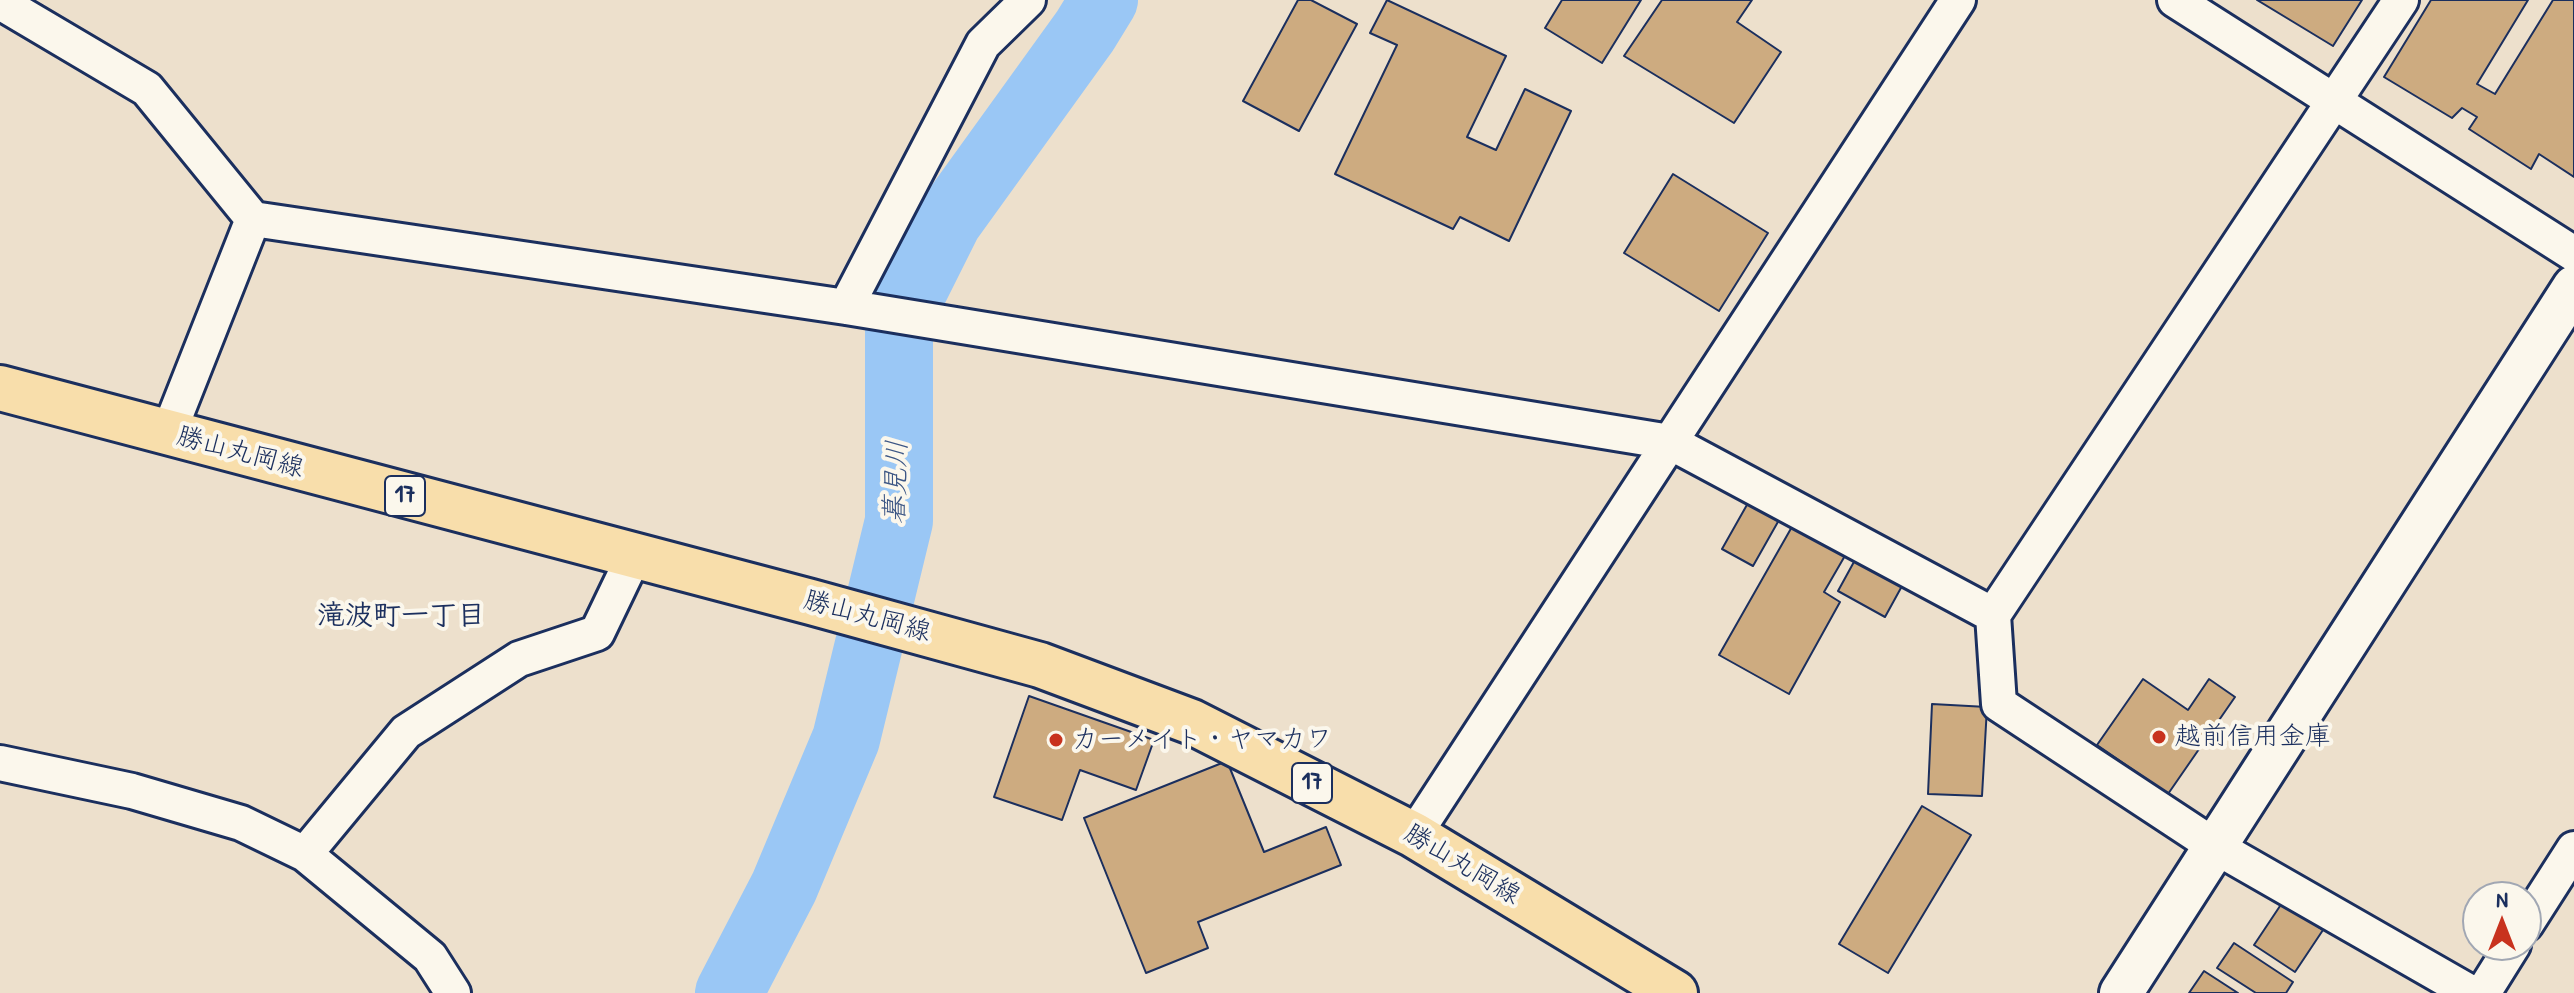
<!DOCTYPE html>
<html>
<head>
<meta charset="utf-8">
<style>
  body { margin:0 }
  #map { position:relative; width:2574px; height:993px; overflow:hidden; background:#ede0cc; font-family:"Patrick Hand",sans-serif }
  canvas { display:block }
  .north { position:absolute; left:2462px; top:881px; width:80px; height:80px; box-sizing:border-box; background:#fbf7ec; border:2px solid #a1a7b3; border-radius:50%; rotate:0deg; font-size:22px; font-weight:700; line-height:32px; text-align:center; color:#1b2f5e }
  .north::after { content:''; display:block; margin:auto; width:28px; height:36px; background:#c8321e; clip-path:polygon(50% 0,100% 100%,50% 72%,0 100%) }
</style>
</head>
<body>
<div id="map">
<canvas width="2574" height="993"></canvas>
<div class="north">N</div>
</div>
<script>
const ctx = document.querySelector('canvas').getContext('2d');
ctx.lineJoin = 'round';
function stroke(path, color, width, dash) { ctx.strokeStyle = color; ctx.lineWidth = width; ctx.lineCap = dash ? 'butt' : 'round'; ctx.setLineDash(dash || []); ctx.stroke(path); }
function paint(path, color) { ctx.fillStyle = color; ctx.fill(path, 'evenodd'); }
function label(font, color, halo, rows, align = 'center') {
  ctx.font = font + ' "Patrick Hand","Klee One",sans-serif'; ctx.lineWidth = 8; ctx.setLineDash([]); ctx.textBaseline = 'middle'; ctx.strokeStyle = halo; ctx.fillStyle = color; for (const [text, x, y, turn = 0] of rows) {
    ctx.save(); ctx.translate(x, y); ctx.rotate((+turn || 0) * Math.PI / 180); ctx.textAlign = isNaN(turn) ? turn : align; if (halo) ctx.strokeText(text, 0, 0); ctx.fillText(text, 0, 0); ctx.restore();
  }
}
const river = new Path2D(`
  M729 993 784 887 846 739 899 521V319L948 221 1085 31 1104 0`);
const building = new Path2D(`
  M1298 0H1311L1357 24 1299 131 1243 101Z
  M1387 0 1506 56 1467 137 1496 150 1525 89 1571 111 1509 241 1460 217 1453 229 1335 174 1397 45 1370 33Z
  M1562 0H1641L1602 63 1545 28Z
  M1662 0H1752L1737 22 1781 52 1734 123 1624 56Z
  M2257 0H2362L2333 46Z
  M2431 0H2528L2477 84 2495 94 2553 0H2574V177L2539 154 2531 169 2469 129 2477 117 2462 108 2452 118 2384 77Z
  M1673 174 1768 233 1719 311 1624 253Z
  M1748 503 1779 520 1753 566 1722 549Z
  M1793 525 1846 554 1824 592 1840 602 1789 694 1719 655Z
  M1855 560 1902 586 1885 617 1838 591Z
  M2143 679 2188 710 2209 679 2235 697 2168 794 2097 745Z
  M1029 696 1154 740 1136 790 1080 770 1062 820 994 797Z
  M1932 704 1987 707 1982 796 1928 794Z
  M1227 761 1264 852 1326 827 1341 865 1198 922 1208 948 1146 973 1084 818Z
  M1922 806 1971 835 1888 973 1839 944Z
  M2282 903 2323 930 2295 972 2254 945Z
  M2234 943 2293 982 2286 993H2256L2217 968Z
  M2204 971 2238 993H2189Z`);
const minor = new Path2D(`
  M2175 0 2574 254
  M0 2 147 89 253 219 846 307 1670 442 1993 615 1999 704 2216 847 2471 993
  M846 307 983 44 1028 0
  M168 434 253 219
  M1993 615 2401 0
  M0 763 132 791 241 823 305 854 430 957 453 993
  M1414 835 1958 0
  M305 854 406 732 519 659 597 633 634 556
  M2526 924 2574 849
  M2483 993 2513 945`);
const tertiary = new Path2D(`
  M2121 993 2574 287`);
const primary = new Path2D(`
  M0 388 811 602 1040 665 1192 722 1414 835 1675 993`);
const markers = [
  [2159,737,8,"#c8321e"],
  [1056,740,8,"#c8321e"]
];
const shields = [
  [405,496,40],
  [1312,783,40]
];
const shieldNames = [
  ["17",405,496],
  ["17",1312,783]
];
const streetNames = [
  ["勝山丸岡線",240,453,15],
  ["勝山丸岡線",867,617,15],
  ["勝山丸岡線",1462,865,31]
];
const poiNames = [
  ["越前信用金庫",2175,737],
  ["カーメイト・ヤマカワ",1072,740]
];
const waterNames = [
  ["暮見川",897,482,-88]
];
const neighbourhoodNames = [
  ["滝波町一丁目",401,617]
];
stroke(river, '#9ac7f5', 68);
paint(building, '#cdab80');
stroke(building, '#1b2f5e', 2);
stroke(minor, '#1b2f5e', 40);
stroke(tertiary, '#1b2f5e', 48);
stroke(primary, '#1b2f5e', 50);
stroke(minor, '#fbf7ec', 34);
stroke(tertiary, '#fbf7ec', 42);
stroke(primary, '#f8deab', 44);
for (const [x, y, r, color] of markers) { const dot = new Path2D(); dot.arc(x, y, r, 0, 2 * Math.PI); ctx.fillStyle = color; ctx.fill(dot); stroke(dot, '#fbf7ec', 3); }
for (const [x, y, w] of shields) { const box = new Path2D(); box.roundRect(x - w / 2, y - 20, w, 40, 6); ctx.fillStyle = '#fbf7ec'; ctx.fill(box); stroke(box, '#1b2f5e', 2); }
label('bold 24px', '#1b2f5e', null, shieldNames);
label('26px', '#1b2f5e', '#fbf7ec', streetNames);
label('26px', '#1b2f5e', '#fbf7ec', poiNames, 'left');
label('italic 28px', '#3b5584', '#fbf7ec', waterNames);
label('bold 28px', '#1b2f5e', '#fbf7ec', neighbourhoodNames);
</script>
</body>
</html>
